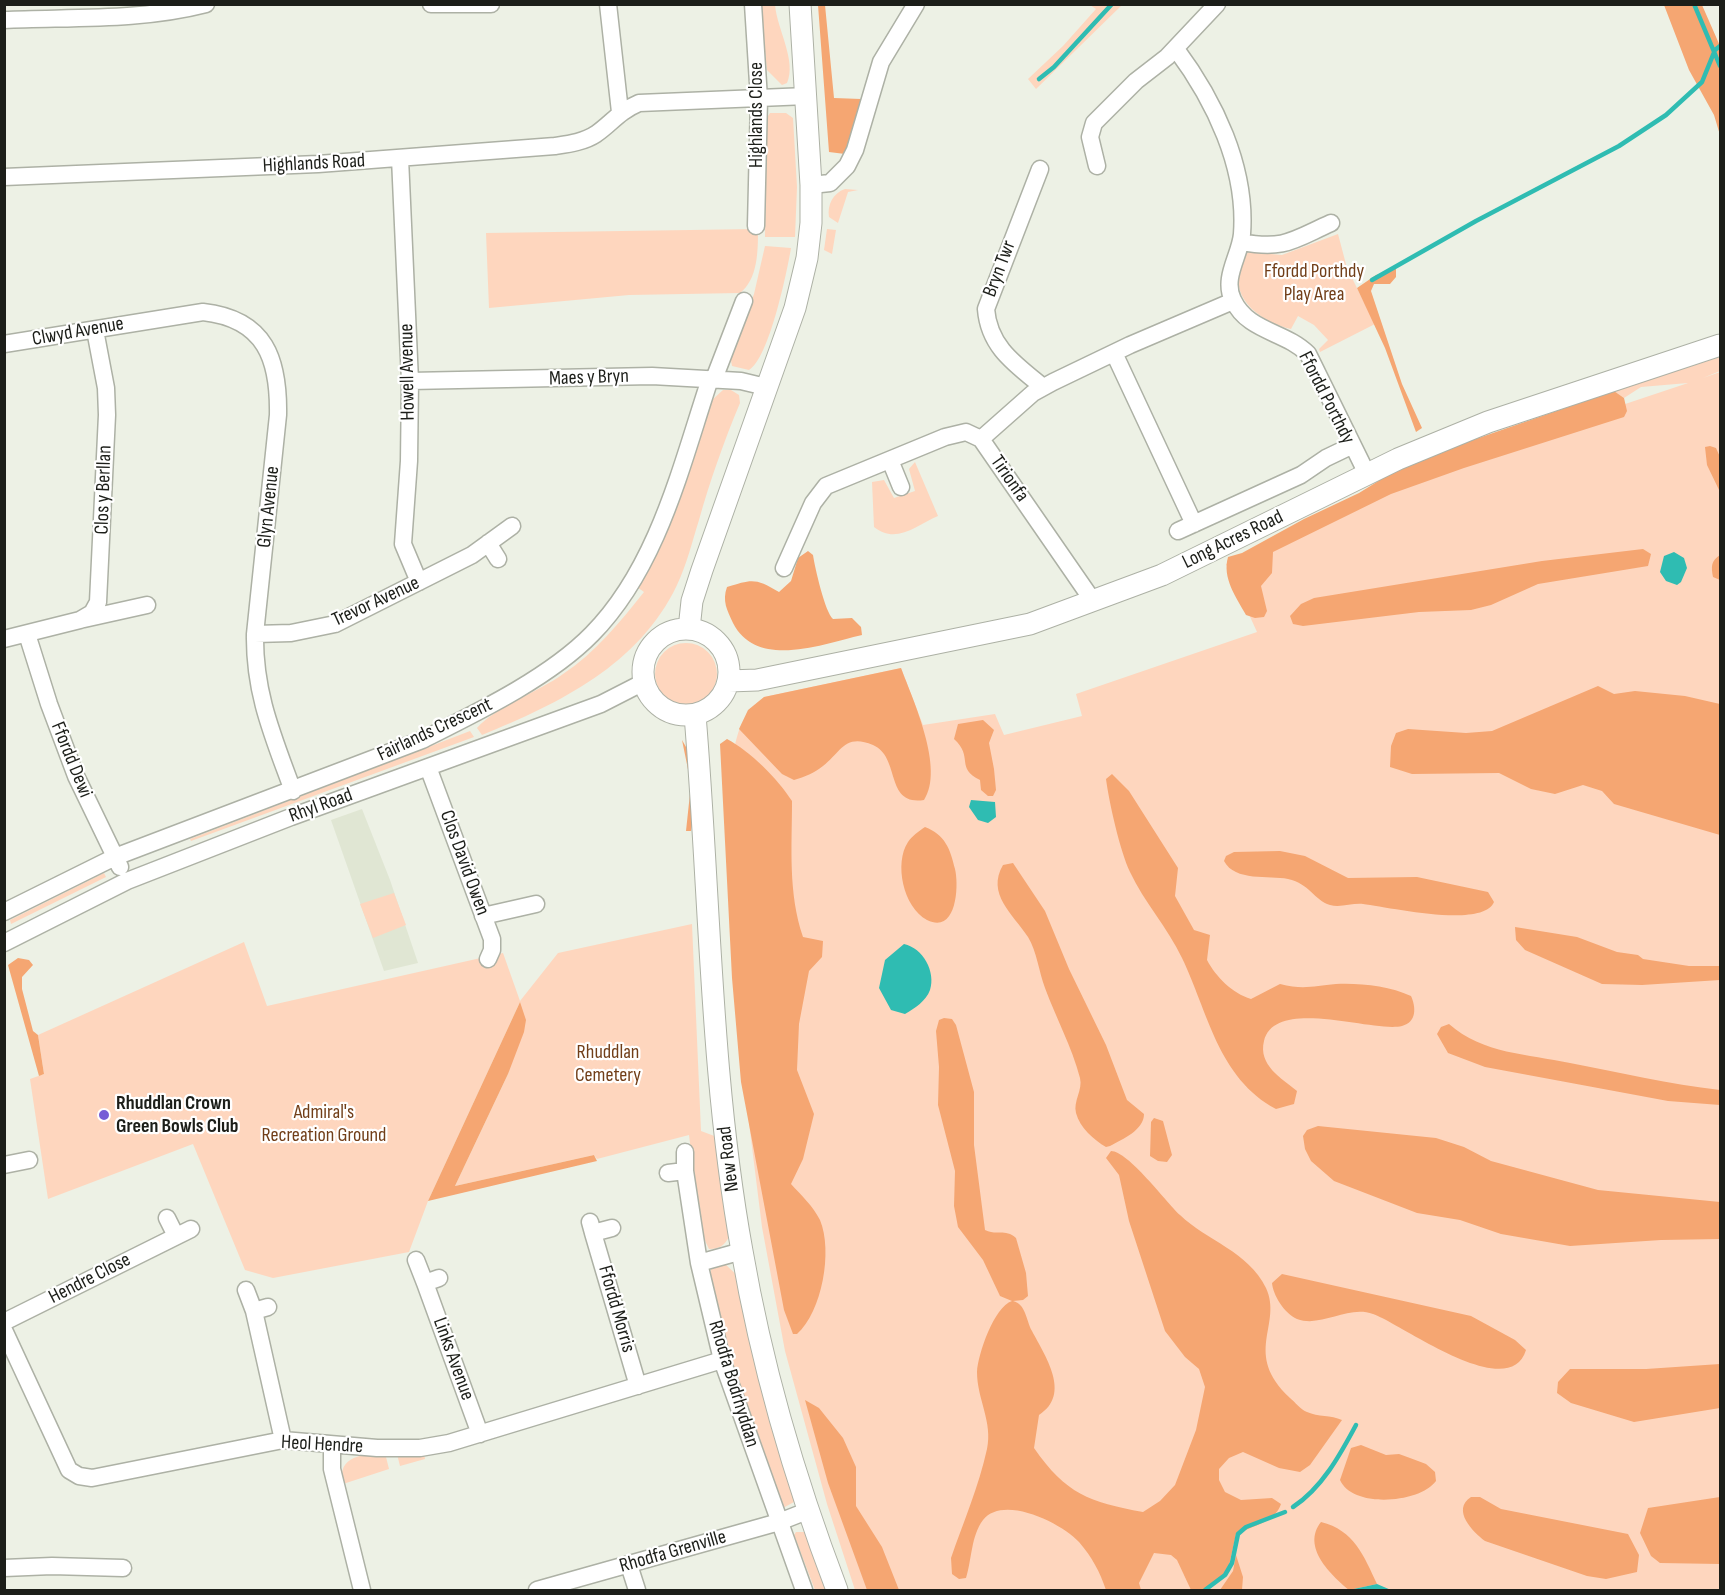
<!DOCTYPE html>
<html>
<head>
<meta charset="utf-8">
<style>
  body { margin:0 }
  #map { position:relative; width:1725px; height:1595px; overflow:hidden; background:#edf1e5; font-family:"Sofia Sans Condensed",sans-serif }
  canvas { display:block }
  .frame { position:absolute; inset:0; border:6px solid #1c1e19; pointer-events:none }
</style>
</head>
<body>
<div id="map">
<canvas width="1725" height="1595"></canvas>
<div class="frame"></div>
</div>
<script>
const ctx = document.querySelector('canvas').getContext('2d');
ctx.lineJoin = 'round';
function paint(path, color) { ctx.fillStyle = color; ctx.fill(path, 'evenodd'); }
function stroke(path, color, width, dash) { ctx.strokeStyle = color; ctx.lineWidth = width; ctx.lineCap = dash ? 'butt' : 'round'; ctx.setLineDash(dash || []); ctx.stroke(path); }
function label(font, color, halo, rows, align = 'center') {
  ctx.font = font + ' "Sofia Sans Condensed",sans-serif'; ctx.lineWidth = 4.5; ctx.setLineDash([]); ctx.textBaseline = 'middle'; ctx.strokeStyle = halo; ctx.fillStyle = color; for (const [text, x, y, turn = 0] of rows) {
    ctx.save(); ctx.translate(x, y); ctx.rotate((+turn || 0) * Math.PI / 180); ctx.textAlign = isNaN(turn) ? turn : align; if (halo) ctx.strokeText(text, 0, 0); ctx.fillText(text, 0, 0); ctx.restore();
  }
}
const built = new Path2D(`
  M362 809 390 880 418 963 384 971 331 820Z`);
const green = new Path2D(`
  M760 5H775C777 29 797 61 787 83L782 85 767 70Z
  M1090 5H1122L1036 89 1028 79 1063 46 1096 9Z
  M770 113H786L793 118 797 187 795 237H765L766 119Z
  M845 189 858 190 848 192 838 223 829 217C827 205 833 193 845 189Z
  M758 229C758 251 758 279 740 293L629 295 489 308 486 233Z
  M827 229 836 230 832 254 824 250Z
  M1338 234 1347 268 1375 324 1320 352 1319 349 1328 340 1314 325 1298 316 1291 329C1264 323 1230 301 1240 268 1243 261 1243 256 1249 252L1282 255Z
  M765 246 791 248C787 272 769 359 749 370L732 366 730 355 754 294Z
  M1720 357V371L1703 378 1720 372V1590H855L827 1504 785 1351 762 1227 746 1099 734 749C740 724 744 713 764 697L901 668 923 725 995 714 1004 735 1082 716 1076 694 1257 632 1226 564 1392 482 1688 383 1641 387 1624 398 1614 391Z
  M723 390H731L739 395 740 403C724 441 710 481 699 520 692 542 687 564 677 585 639 665 560 703 482 735L477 728C494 708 540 691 563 674 596 652 620 622 644 592L637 587 684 481 712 400Z
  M915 462 938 516C917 525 896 545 874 527L872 482 884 480 894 498 915 491 909 469Z
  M655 674a31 31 0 1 1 62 0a31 31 0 1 1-62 0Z
  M470 731 474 737 191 841 190 839Z
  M104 873 106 877 11 924 10 920Z
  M394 893 406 925 373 938 360 904Z
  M692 924 701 1131 717 1137 729 1237C724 1246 719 1249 709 1249L701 1232 689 1135 597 1159 594 1155 455 1186 508 1074 520 1002 428 1201 409 1252 273 1278 245 1270 193 1144 48 1199 30 1079 44 1074 38 1035 244 942 267 1006 503 953 520 1001 558 953Z
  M712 1264H725L741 1279 793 1493 794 1502 783 1508 725 1348 710 1274Z
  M385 1453 389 1469 343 1484C336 1455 365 1454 385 1453Z
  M397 1454H424L425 1459 400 1466Z
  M796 1532H808L829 1590H815L794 1535Z`);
const forest = new Path2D(`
  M818 5H825L834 98 861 99 855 128 845 154 829 152Z
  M1664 5H1702L1720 46V135L1714 115 1689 70Z
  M1396 268V277L1390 284H1374L1371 291 1402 384 1422 428 1416 432 1385 348 1357 288 1376 275Z
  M1614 391 1624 398 1627 411 1624 417 1464 468 1391 494 1273 552 1272 573 1261 586 1267 611 1264 617 1255 618 1246 615C1236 597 1222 578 1228 557L1242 553 1304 519 1359 493 1393 472 1444 450Z
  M1710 446 1716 448 1720 457V492L1707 465 1705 447Z
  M1643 549 1651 554 1648 566 1538 584 1491 605 1471 610 1419 612 1303 626 1293 624 1290 616 1301 604 1314 598 1542 561Z
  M808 551 813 555C815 568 825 612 833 619L852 618 861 627 862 635C823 644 757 670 733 623 727 610 722 601 727 587 752 579 756 578 779 592L791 581 798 558Z
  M1720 555V580L1713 577C1711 566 1711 561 1720 555Z
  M901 668C913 700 945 769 924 800 884 806 901 757 873 745 845 733 841 752 823 766 814 773 805 777 794 780L782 774 739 729 748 710 764 697Z
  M1598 686 1614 694 1635 691 1685 696 1720 704V835L1614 804 1602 791 1583 785 1555 794 1531 789 1499 773 1412 774 1390 767 1391 746 1396 733 1408 729 1466 733 1492 731Z
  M983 720 994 730 989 743 994 769 996 790 993 796H988L981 790 980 780C955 768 974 757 954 739L958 724Z
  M727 739C751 752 777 778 792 801 792 848 788 892 803 937L823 941 822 957 809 971 799 1024 797 1070 814 1114 803 1159 791 1184C801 1195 813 1206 820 1220 833 1251 822 1312 797 1334H793L784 1310 741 1082 732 978 720 744Z
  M682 740 694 761 696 799 691 831H686L691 784Z
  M1112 774 1129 791 1178 868 1175 896 1194 930 1210 935 1207 960C1216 977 1232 993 1251 999L1280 984C1303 990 1314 986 1336 984 1361 983 1389 986 1411 996 1416 1007 1417 1022 1402 1026 1373 1033 1275 996 1264 1041 1258 1065 1281 1078 1297 1091L1294 1104 1276 1109C1218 1078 1208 1012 1182 958 1168 928 1144 902 1130 872 1120 851 1109 802 1106 779Z
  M925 827C945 835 950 848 955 869 959 885 957 935 927 920 903 907 894 863 908 842 912 836 919 831 925 827Z
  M1280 851 1305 856 1348 878 1417 877 1488 892 1494 902C1483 929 1388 907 1363 904 1352 903 1340 908 1330 905 1314 900 1310 884 1288 879 1269 875 1235 882 1224 861L1226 856 1234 852Z
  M1013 863 1045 911 1069 969 1106 1045 1127 1100 1144 1114C1144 1130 1123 1139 1110 1146L1106 1147C1094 1140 1080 1128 1076 1113 1073 1101 1083 1090 1080 1078 1072 1047 1056 1018 1045 988 1039 972 1037 952 1028 937 1013 914 986 894 1003 865Z
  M1515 927 1577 937 1617 952 1638 955 1643 959 1689 966H1720V980L1642 985 1602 984 1525 950 1516 940Z
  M18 958 29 960 33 965 22 977V989L33 1031 38 1035 44 1074 39 1076 8 965Z
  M520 1002 526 1020 524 1032 508 1074 455 1186 594 1155 597 1161 428 1201Z
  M944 1018 952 1019 956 1025 974 1092V1145L985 1230C996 1236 1005 1228 1016 1238L1026 1273 1028 1296 1023 1300 1013 1301C1026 1304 1026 1320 1032 1331 1045 1356 1072 1394 1039 1415L1034 1448C1066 1494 1089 1502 1143 1512L1160 1501 1175 1485 1196 1430 1205 1387 1199 1369 1185 1357 1165 1331 1129 1221 1119 1175 1106 1158 1111 1151C1128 1151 1166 1202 1180 1215 1207 1241 1248 1251 1266 1288 1283 1325 1242 1353 1290 1398 1295 1402 1301 1410 1307 1412 1318 1417 1331 1415 1342 1420L1310 1465 1300 1472 1279 1468 1243 1452 1229 1458 1219 1469V1480L1225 1492 1241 1500 1272 1498 1281 1504C1275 1522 1253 1526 1236 1534L1227 1575 1202 1590H1191L1177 1560 1171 1555 1154 1553 1139 1583 1141 1590H1106C1100 1572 1092 1557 1079 1542 1062 1523 1003 1494 983 1520 971 1536 972 1559 966 1578L959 1579 952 1574 951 1558C963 1523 979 1486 987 1449 993 1422 977 1399 977 1372 978 1354 994 1307 1012 1301L1000 1296 983 1260 958 1227 954 1206 955 1171 938 1105 939 1067 936 1031 939 1020Z
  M1449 1024C1483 1054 1528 1054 1570 1063 1621 1073 1669 1084 1720 1090V1105L1668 1101 1485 1067 1448 1053 1437 1034 1441 1027Z
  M1154 1118 1163 1121 1172 1155 1167 1162 1158 1161 1150 1156 1151 1122Z
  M1318 1126 1436 1138 1464 1147 1491 1161 1598 1190 1720 1202V1239L1661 1240 1570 1246 1501 1234 1460 1220 1417 1213 1334 1181 1311 1161 1305 1149 1303 1136 1307 1130Z
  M1282 1274 1471 1316 1515 1340 1526 1350C1509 1405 1400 1323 1373 1314 1347 1305 1322 1328 1297 1319 1284 1313 1273 1295 1272 1283Z
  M1720 1364V1408L1634 1422 1571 1403 1557 1393 1558 1382 1570 1369H1646Z
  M805 1400 819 1408 843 1438 856 1467V1506L882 1547 899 1590H867L828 1483Z
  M1361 1445 1386 1455 1399 1454 1410 1458 1426 1464 1435 1472 1436 1481C1420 1503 1353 1509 1340 1480L1351 1448Z
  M1471 1497H1480L1501 1509 1628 1534 1639 1555 1637 1572 1606 1579 1587 1576 1485 1541C1473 1532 1451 1510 1471 1497Z
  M1720 1497V1564L1660 1563 1651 1556 1640 1533 1648 1508Z
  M1321 1522C1354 1530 1364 1556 1377 1584L1349 1590C1331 1575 1301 1547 1321 1522Z
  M1236 1555 1243 1577 1242 1590H1220L1233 1571Z`);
const water = new Path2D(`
  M1674 552 1684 558 1687 568 1681 582 1677 585 1666 581 1660 572 1664 556Z
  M971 800 995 802 996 817 988 823 978 820 969 807Z
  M904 944C923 948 936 972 930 990 926 1001 915 1008 905 1014L891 1010 879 988 885 960Z
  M1377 1584 1391 1590H1348H1349Z`);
const stream = new Path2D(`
  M1694 4 1720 66
  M1039 79 1054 67 1112 4
  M1372 280 1476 221 1619 146 1666 115 1702 82 1715 50 1720 46
  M1293 1507C1322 1488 1340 1455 1356 1425
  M1205 1590 1225 1575 1232 1563 1238 1534 1246 1527 1285 1512`);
const minor = new Path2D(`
  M431 4H491
  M608 4 620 112
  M753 4 759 99 756 226
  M4 20C72 17 140 21 206 4
  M1176 49C1214 100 1247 167 1242 234 1240 256 1222 278 1233 300 1248 332 1285 331 1308 354L1367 474
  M400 158 410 381 409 461 403 544 419 582
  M1097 166 1090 137 1094 123 1136 81 1167 57 1217 4
  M1040 169 986 309C989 347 1015 364 1043 387
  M4 177 318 164 555 146C568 144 584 142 596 134 613 122 618 112 639 103L807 96
  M811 185 830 183 847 166 855 150 881 62 916 4
  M1241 242C1285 250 1293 240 1331 223
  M4 344 203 312C266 319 279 360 278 415L255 634C254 693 273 736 293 791
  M1114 353 1194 524
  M714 379 744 301
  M410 381 652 376 741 381 766 387
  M981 439 1033 393 1053 382 1130 345 1233 301
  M890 460 901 487
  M1178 531 1301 475 1326 458 1351 446
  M488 543 498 559
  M784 568 813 503 826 486 945 437 966 432 981 439 1093 601
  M84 619 147 605
  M27 634 49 704 76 776 120 867
  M255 634 291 633 335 624 472 555 512 526
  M4 639 80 620 92 613 98 602 107 415 106 388 95 330
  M428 767 492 939V950L488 959
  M4 912 115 857 422 740C476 713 549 678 592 634 658 567 681 466 710 379
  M483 916 536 904
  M4 943 127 881 291 817 601 704 644 682
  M4 1165 29 1160
  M685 1171 699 1263 722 1360 804 1590
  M668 1173 685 1171V1152
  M167 1218 176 1236
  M590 1222 593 1233 612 1228
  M593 1233 638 1386
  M416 1260 425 1283
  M699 1263 742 1251
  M439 1278 425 1283 480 1434
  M246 1290 254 1311 268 1307
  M254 1311 283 1440
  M4 1322 191 1229
  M4 1330 69 1470 79 1476 92 1478 283 1440 377 1448H420L449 1443 722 1360
  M332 1446V1469L362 1590
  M629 1565 637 1590
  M4 1568 52 1566 123 1568
  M537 1590 779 1522 807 1511`);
const major = new Path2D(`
  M689 629 692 601 702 570 795 308 807 258 811 223V185L800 4
  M643 672a43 43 0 1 1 86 0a43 43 0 1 1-86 0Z
  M729 681 757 680 1030 624 1162 575 1398 459 1488 422 1720 345
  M695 715C710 893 710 1075 742 1251 762 1367 795 1480 837 1590`);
const markers = [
  [104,1115,6,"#755cd6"]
];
const streetNames = [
  ["Highlands Close",757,115,-90],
  ["Highlands Road",314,164,-3],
  ["Bryn Twr",1000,269,-69],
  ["Clwyd Avenue",78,332,-10],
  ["Howell Avenue",408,372,-91],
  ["Maes y Bryn",589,378,-2],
  ["Ffordd Porthdy",1326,398,63],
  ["Tirionfa",1009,479,55],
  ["Clos y Berllan",104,490,-88],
  ["Glyn Avenue",269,507,-84],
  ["Long Acres Road",1233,540,-26],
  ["Trevor Avenue",376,602,-25],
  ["Fairlands Crescent",435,730,-25],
  ["Ffordd Dewi",71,760,68],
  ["Rhyl Road",321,806,-20],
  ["Clos David Owen",464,863,70],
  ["New Road",729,1159,-97],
  ["Hendre Close",90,1279,-27],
  ["Ffordd Morris",616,1309,74],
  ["Links Avenue",453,1359,70],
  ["Rhodfa Bodrhyddan",733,1384,73],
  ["Heol Hendre",322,1445,3],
  ["Rhodfa Grenville",673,1552,-16]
];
const parkNames = [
  ["Ffordd Porthdy",1314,272],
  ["Play Area",1314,295],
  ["Rhuddlan",608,1053],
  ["Cemetery",608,1076],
  ["Admiral's",324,1113],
  ["Recreation Ground",324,1136]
];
const poiNames = [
  ["Rhuddlan Crown",116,1104],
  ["Green Bowls Club",116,1127]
];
paint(built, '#e0e6d3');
paint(green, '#fed6be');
paint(forest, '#f5a672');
paint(water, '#2fbcb2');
stroke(stream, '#2fbcb2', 4.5);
stroke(minor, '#adb1a5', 19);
stroke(major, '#adb1a5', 23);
stroke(minor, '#fff', 16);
stroke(major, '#fff', 21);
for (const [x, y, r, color] of markers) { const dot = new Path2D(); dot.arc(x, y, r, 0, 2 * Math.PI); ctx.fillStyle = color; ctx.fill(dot); stroke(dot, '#fff', 2); }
label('20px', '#1c1e19', '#fff', streetNames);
label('20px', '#713e18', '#fff', parkNames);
label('bold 20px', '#1c1e19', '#fff', poiNames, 'left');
</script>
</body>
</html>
